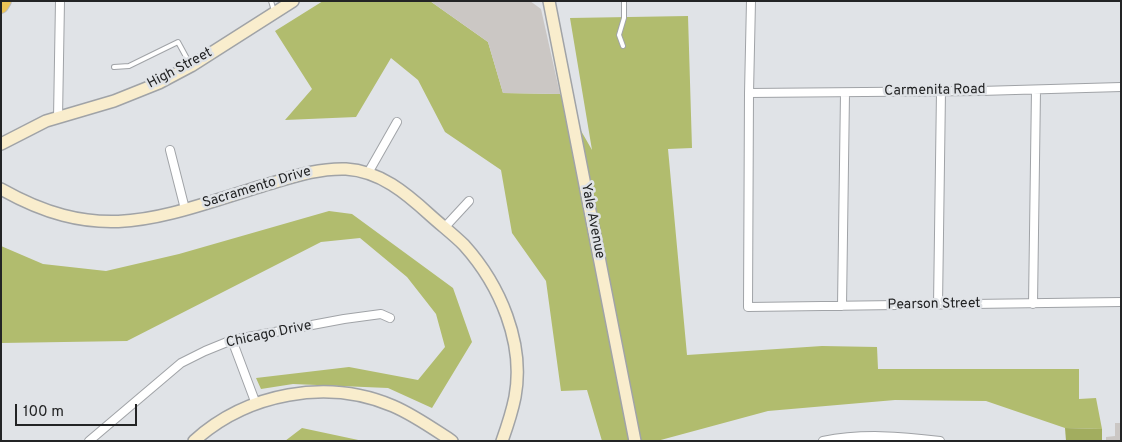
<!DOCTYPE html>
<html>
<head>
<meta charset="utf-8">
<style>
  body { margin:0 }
  #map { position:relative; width:1122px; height:442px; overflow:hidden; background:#e0e3e7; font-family:Overpass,sans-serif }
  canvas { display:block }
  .frame { position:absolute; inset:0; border:2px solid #232425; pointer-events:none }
  .scale { position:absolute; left:15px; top:404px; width:122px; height:22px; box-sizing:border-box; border:2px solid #232425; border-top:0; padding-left:6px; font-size:15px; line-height:18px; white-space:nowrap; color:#232425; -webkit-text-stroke:4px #e0e3e7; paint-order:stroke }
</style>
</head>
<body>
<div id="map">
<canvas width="1122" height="442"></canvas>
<div class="frame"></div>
<div class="scale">100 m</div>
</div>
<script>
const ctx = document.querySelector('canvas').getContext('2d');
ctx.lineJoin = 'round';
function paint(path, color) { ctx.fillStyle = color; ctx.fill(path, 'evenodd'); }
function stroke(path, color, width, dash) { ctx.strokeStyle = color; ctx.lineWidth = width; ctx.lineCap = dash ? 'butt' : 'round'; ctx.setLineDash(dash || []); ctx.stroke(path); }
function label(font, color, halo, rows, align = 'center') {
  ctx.font = font + ' Overpass,sans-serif'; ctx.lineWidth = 5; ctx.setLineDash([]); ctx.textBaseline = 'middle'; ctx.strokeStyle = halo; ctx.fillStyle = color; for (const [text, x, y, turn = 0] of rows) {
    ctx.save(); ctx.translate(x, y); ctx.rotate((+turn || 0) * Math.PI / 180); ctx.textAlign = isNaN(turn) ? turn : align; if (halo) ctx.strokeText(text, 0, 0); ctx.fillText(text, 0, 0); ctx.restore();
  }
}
const green = new Path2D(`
  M323 1H430L488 42 503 93 560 94 592 150 570 18 688 16 692 148 668 149 687 355 822 346 877 347 878 369H1079V399L1096 398 1102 429 1065 428 986 401 895 400 768 411 657 441H602L587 390 561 391 546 281 512 233 501 170 445 132 418 80 391 58 356 117 285 120 312 89 275 31Z
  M329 211 352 214 453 288 472 342 432 408 388 388 293 384 261 389 256 378 349 367 418 380 445 347 436 314 407 277 360 238 321 242 127 341 1 343V246L43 264 106 271 179 254Z
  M302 428 363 441H285Z`);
const forest = new Path2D(`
  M1065 428 1102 429V441H1066Z`);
const building = new Path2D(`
  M430 1H530L541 9 560 94 503 93 488 42Z
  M1115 423H1121V441H1106V437L1115 436Z`);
const lane = new Path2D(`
  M271 1 274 11
  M623 46 619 35 624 18V1
  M114 67 129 66 178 42 190 64`);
const street = new Path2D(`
  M751 1 749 93 748 307 1121 302
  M749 93 980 91 1121 87
  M58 118 60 1
  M170 150 185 209
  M368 173 397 122
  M444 228 469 201
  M1033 304 1036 90
  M938 305 941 91
  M842 306 845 93
  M232 340 256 404
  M89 441 181 363 205 351 232 340 344 319 381 314 390 318
  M823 441C861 433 901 436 940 441`);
const secondary = new Path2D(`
  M549 1 635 441
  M1 144 46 121 114 101 159 83 191 66 293 1
  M1 189C102 246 160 217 262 186 290 178 316 168 346 169 380 171 406 193 430 215 441 225 454 235 464 245 500 285 525 343 515 397 512 412 507 427 502 441
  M194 441C247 393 327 378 393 406 414 415 432 428 452 441`);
const highway = new Path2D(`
  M1 6 4 1`);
const streetNames = [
  ["High Street",180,69,-28],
  ["Carmenita Road",935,91,-1],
  ["Sacramento Drive",257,188,-17],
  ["Yale Avenue",592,221,79],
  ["Pearson Street",934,305,-1],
  ["Chicago Drive",269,335,-12]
];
paint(green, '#b1bc6e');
paint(forest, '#a2ad5f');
paint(building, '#cbc7c4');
stroke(lane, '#a0a3a7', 6);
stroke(street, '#a0a3a7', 10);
stroke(secondary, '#a0a3a7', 14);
stroke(highway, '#bdbdbe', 16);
stroke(lane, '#fff', 4);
stroke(street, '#fff', 8);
stroke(secondary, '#f9edcd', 11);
stroke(highway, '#ecc457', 14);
label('14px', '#232425', '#e0e3e7', streetNames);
</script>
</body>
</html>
